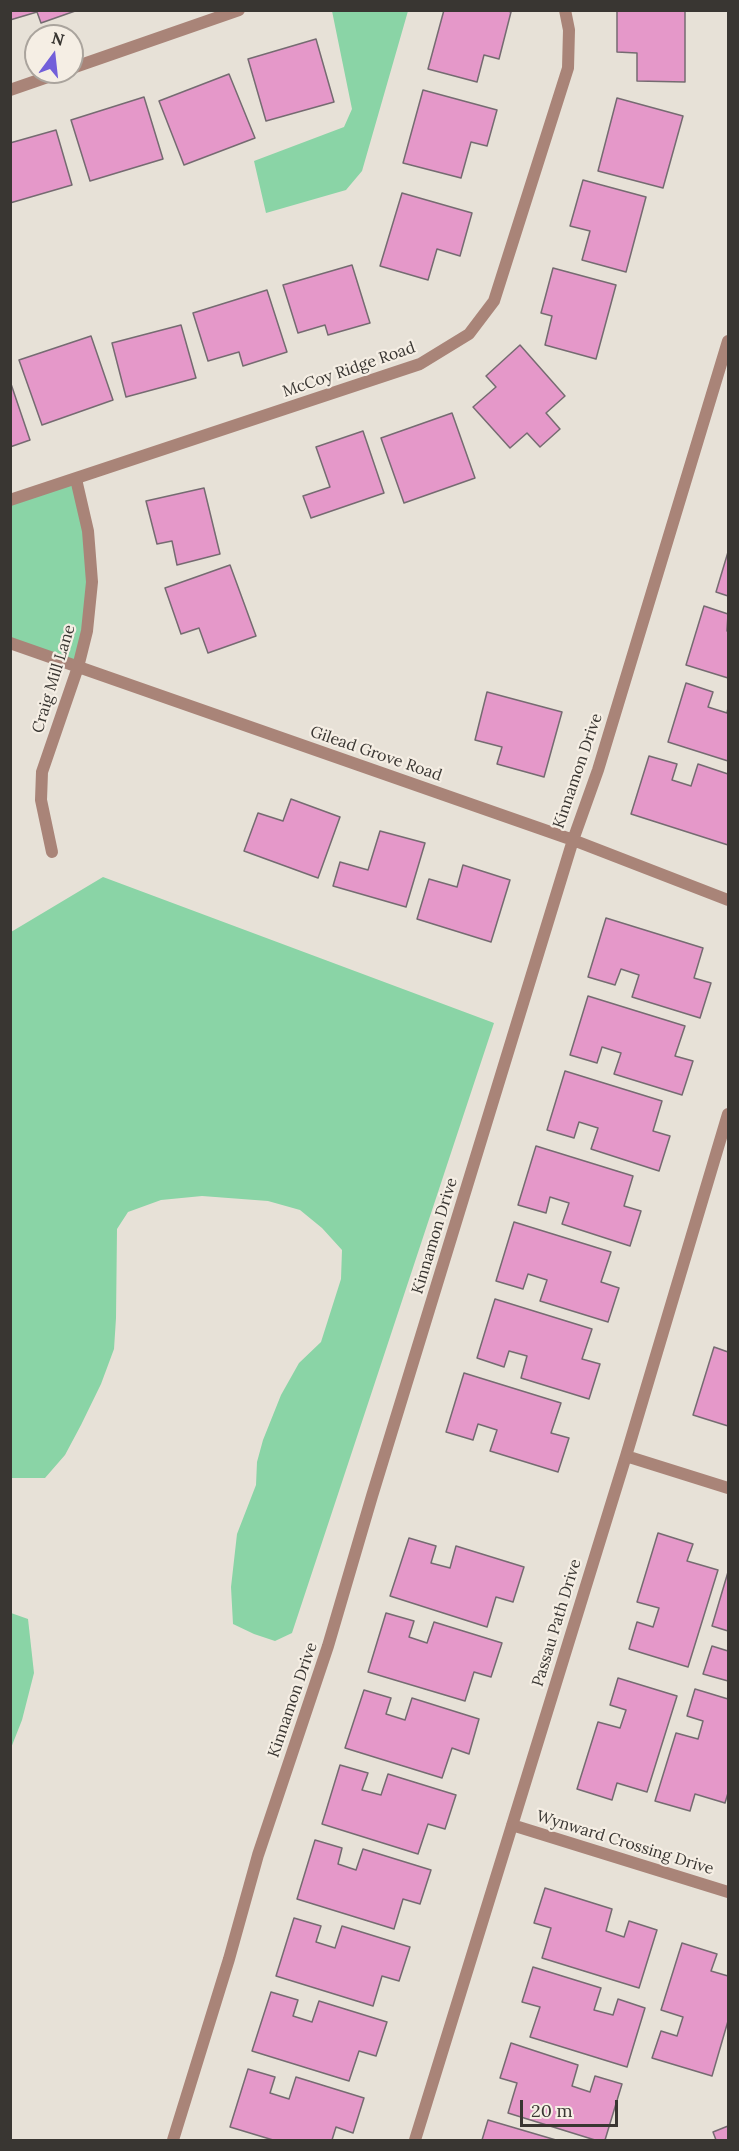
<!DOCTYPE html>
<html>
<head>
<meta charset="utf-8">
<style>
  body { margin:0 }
  #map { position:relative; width:739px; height:2151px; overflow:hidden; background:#e7e1d7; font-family:Lora,serif }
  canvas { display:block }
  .frame { position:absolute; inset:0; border:12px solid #393632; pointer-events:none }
  .north { position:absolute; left:24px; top:24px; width:60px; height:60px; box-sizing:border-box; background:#f5eee4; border:2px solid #aaa49d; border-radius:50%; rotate:15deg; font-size:16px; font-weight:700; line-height:24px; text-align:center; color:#393632 }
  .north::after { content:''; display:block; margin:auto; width:21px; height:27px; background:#725fda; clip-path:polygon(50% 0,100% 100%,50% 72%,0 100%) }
  .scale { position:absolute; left:520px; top:2100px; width:98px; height:27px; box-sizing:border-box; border:3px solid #393632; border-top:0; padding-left:8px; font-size:18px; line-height:21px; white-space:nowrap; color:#393632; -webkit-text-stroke:4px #f5eee4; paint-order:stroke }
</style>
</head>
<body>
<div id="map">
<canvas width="739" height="2151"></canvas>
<div class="frame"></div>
<div class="north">N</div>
<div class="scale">20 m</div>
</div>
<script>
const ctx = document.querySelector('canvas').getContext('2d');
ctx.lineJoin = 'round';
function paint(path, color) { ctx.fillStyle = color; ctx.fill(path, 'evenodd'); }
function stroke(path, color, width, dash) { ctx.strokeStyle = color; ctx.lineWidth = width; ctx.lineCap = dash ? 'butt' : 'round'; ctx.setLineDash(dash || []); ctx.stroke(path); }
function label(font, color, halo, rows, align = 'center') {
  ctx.font = font + ' Lora,serif'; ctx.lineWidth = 4.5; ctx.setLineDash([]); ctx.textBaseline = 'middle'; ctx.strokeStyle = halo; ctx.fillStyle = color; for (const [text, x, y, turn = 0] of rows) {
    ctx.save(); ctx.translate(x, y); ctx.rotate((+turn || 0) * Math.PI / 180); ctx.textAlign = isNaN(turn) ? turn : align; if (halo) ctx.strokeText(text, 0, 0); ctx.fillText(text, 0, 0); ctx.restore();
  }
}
const green = new Path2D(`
  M332 11H408L362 171 346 190 266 213 254 161 344 127 352 109Z
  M76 479 92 582 78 667 11 643V500Z
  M103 877 494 1023 292 1633 275 1641 254 1634 233 1624 231 1587 237 1534 256 1485 257 1462 263 1440 281 1395 299 1363 321 1342 341 1279 342 1250 322 1228 300 1210 268 1201 202 1196 161 1200 128 1212 117 1229 116 1318 114 1349 101 1384 81 1425 65 1455 45 1478H11V932Z
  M11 1613 28 1619 34 1673 22 1720 11 1748Z`);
const building = new Path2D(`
  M10 10H78L41 23 37 12 10 20Z
  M444 10H505L511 12 499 59 484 55 477 82 428 69Z
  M617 10H685V82L637 81V53L617 52Z
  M316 39 334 102 266 121 248 59Z
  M229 74 255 138 184 165 159 101Z
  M423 90 497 110 487 146 471 142 461 178 403 163Z
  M144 97 163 159 90 181 71 120Z
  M617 98 683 116 663 188 598 171Z
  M56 130 72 185 10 203V143Z
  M583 180 646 197 626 272 582 260 590 231 570 226Z
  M402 193 472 213 460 256 437 249 428 280 380 266Z
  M352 265 370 323 328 335 325 325 298 333 283 285Z
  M553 268 616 285 596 359 545 345 552 316 541 313Z
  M267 290 287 352 243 366 239 352 208 361 193 313Z
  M181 325 196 378 126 397 112 343Z
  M91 336 113 400 42 425 19 360Z
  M520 345 565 396 546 413 560 429 540 447 527 433 510 448 473 407 496 387 486 376Z
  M10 381 30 440 10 447Z
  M452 413 475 478 404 503 381 438Z
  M363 431 384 493 311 518 303 496 330 487 316 447Z
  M204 488 220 554 177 565 172 541 157 544 146 501Z
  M728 552V596L716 592Z
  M230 565 256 636 208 653 199 628 181 634 165 588Z
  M704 606 728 614 727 631H728V678L686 665Z
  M686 683 713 692 708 707 727 713 728 708V761L668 742Z
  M487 692 562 712 544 777 497 764 502 747 475 740Z
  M649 756 677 764 672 780 691 786 698 764 728 774V845L631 814Z
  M291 799 340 817 318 878 244 851 258 813 283 821Z
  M380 831 425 843 406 907 333 886 340 862 368 870Z
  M463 865 510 880 491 942 417 919 429 879 457 887Z
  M606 918 703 948 694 978 711 983 700 1018 632 997 639 975 621 969 615 985 588 977Z
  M588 996 685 1026 675 1056 693 1061 682 1095 614 1074 621 1053 602 1047 597 1063 570 1055Z
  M565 1071 662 1101 653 1131 670 1136 659 1171 591 1149 598 1128 579 1122 574 1138 547 1130Z
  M536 1146 633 1176 624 1206 641 1211 630 1246 562 1224 569 1203 550 1197 546 1213 518 1205Z
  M514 1222 611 1252 601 1282 619 1288 608 1322 540 1301 547 1280 528 1274 523 1289 496 1281Z
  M495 1299 592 1329 582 1359 600 1364 589 1399 521 1378 527 1356 509 1351 504 1367 477 1358Z
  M714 1347 728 1352V1426L693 1415Z
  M464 1373 561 1403 551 1433 569 1438 558 1472 490 1451 497 1430 478 1424 473 1440 446 1432Z
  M658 1533 693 1544 687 1561 718 1570 688 1667 629 1649 637 1622 653 1627 659 1608 637 1602Z
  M409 1538 436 1546 431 1563 450 1568 456 1546 524 1567 513 1602 496 1597 487 1627 390 1596Z
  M728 1572V1631L712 1626Z
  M386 1613 414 1621 409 1637 427 1643 434 1622 502 1643 491 1677 474 1672 465 1701 368 1672Z
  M712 1646 728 1651V1649V1681L703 1674Z
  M618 1678 677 1696 647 1792 617 1783 612 1800 577 1789 598 1722 620 1728 626 1710 610 1705Z
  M695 1689 728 1699V1793L725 1803 695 1794 690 1811 655 1801 676 1733 698 1739 703 1721 687 1716Z
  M364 1690 391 1698 386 1714 405 1720 412 1698 479 1719 469 1754 452 1748 442 1778 345 1748Z
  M340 1765 368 1773 362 1790 381 1795 388 1774 456 1795 445 1829 428 1824 418 1854 322 1824Z
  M315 1840 342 1848 338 1864 356 1870 363 1849 431 1870 420 1904 403 1899 394 1929 297 1899Z
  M545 1888 612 1909 606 1931 624 1937 629 1921 657 1930 639 1988 542 1958 551 1928 534 1923Z
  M294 1918 321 1926 316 1942 335 1948 342 1926 410 1947 399 1981 382 1976 373 2006 276 1976Z
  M682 1943 717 1954 711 1971 728 1976V2021L712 2076 652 2058 661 2031 677 2036 683 2017 661 2010Z
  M533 1967 601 1988 594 2010 613 2015 618 1999 645 2008 627 2067 530 2037 540 2007 522 2002Z
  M271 1992 298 2000 293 2016 312 2022 319 2001 387 2022 376 2056 359 2051 349 2081 252 2051Z
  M511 2043 578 2065 572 2086 590 2092 595 2076 622 2084 605 2140H595L508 2113 517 2083 500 2078Z
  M248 2069 275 2077 270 2093 289 2099 296 2077 364 2098 353 2133 336 2127 332 2140H273L230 2127Z
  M488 2120 556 2140H482Z
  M728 2126V2140H716L713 2132Z`);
const street = new Path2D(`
  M72 68 239 10
  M10 90 62 72
  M10 500 420 364 469 334 494 301 568 68 569 30 565 10
  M10 643 573 840 728 900
  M52 852 41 800 42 772 78 667 87 631 92 582 88 531 76 479
  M626 1456 728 1488
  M512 1825 728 1892
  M173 2140 229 1959 258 1855 328 1646 372 1496 573 840 598 770 728 341
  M415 2140 626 1456 728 1114`);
const streetNames = [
  ["McCoy Ridge Road",349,370,-19],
  ["Craig Mill Lane",54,679,-73],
  ["Gilead Grove Road",376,754,19],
  ["Kinnamon Drive",578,771,-71],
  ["Kinnamon Drive",435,1236,-73],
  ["Passau Path Drive",557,1623,-73],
  ["Kinnamon Drive",293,1700,-71],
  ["Wynward Crossing Drive",625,1843,17]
];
paint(green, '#8ad4a6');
paint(building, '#e598c9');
stroke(building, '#756b71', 1.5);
stroke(street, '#a98478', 12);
label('16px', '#393632', '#f5eee4', streetNames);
</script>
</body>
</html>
